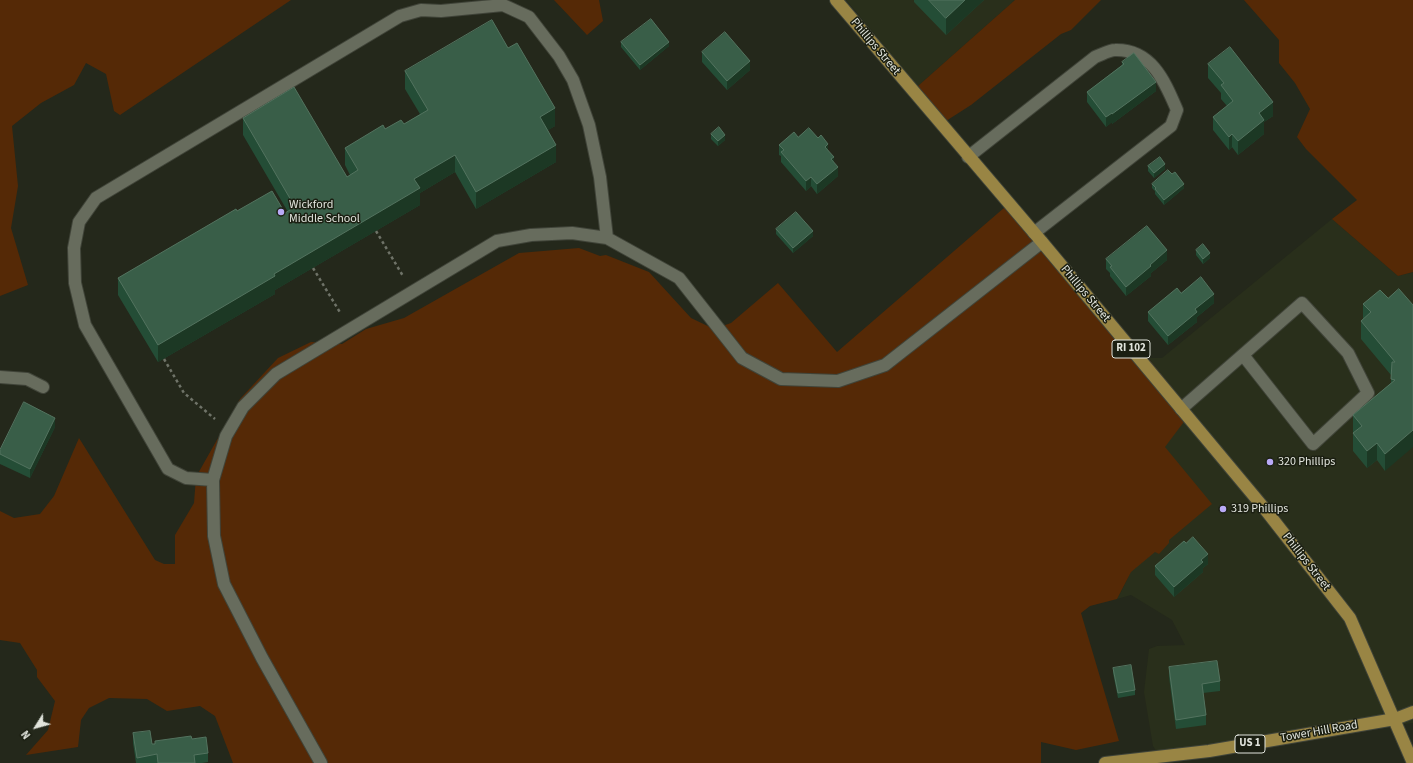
<!DOCTYPE html>
<html>
<head>
<meta charset="utf-8">
<style>
  body { margin:0 }
  #map { position:relative; width:1413px; height:763px; overflow:hidden; background:#24281b; font-family:"Source Sans 3",sans-serif }
  canvas { display:block }
  .north { position:absolute; left:16px; top:707px; width:40px; height:40px; -webkit-text-stroke:3px #1b1f12; paint-order:stroke; rotate:233deg; font-size:11px; font-weight:700; line-height:16px; text-align:center; color:#e1e4dc }
  .north::after { content:''; display:block; margin:auto; width:14px; height:18px; background:#e1e4dc; clip-path:polygon(50% 0,100% 100%,50% 72%,0 100%) }
</style>
</head>
<body>
<div id="map">
<canvas width="1413" height="763"></canvas>
<div class="north">N</div>
</div>
<script>
const ctx = document.querySelector('canvas').getContext('2d');
ctx.lineJoin = 'round';
function paint(path, color) { ctx.fillStyle = color; ctx.fill(path, 'evenodd'); }
function stroke(path, color, width, dash) { ctx.strokeStyle = color; ctx.lineWidth = width; ctx.lineCap = dash ? 'butt' : 'round'; ctx.setLineDash(dash || []); ctx.stroke(path); }
function label(font, color, halo, rows, align = 'center') {
  ctx.font = font + ' "Source Sans 3",sans-serif'; ctx.lineWidth = 3; ctx.setLineDash([]); ctx.textBaseline = 'middle'; ctx.strokeStyle = halo; ctx.fillStyle = color; for (const [text, x, y, turn = 0] of rows) {
    ctx.save(); ctx.translate(x, y); ctx.rotate((+turn || 0) * Math.PI / 180); ctx.textAlign = isNaN(turn) ? turn : align; if (halo) ctx.strokeText(text, 0, 0); ctx.fillText(text, 0, 0); ctx.restore();
  }
}
const built = new Path2D(`
  M846 0H1015L918 86Z
  M1332 219 1398 276 1413 272V723L1160 757 1153 746 1144 692 1149 649 1157 646 1185 645 1172 620 1131 595 1117 599 1126 582 1143 543 1159 554 1165 526 1156 460 1187 406 1148 358H1162Z`);
const green = new Path2D(`
  M0 0H291L120 115 114 111 106 74 86 63 74 85 41 103 12 126 18 186 11 228 28 285 0 296Z
  M554 0H599L603 21 587 35Z
  M1015 0H1101L1071 30 1061 34 971 105 946 121 918 86Z
  M1244 0H1413V272L1398 276 1332 219 1357 200 1306 149 1297 137 1310 109 1295 83 1279 63V40Z
  M1012 201 1027 217 1148 358 1187 406 1189 415 1165 447 1212 504 1169 540V543L1159 554 1155 552 1131 572 1117 599 1090 606 1081 613 1119 741 1076 750 1041 742V763H233L215 716 200 706 167 711 147 699 109 698 89 708 81 720 78 747 26 755 48 730 55 701 37 677V670L20 643 0 640V511L14 518 40 514 54 496 79 438 155 560 164 564H175V535L194 503 196 477 240 399 278 358 311 342 342 344 366 329 404 318 519 253 579 248 600 256 606 255 649 272 691 318 714 329 731 323 778 283 837 352Z`);
const path = new Path2D(`
  M376 231 403 276
  M313 268 341 314
  M164 359 184 393 215 419`);
const minor = new Path2D(`
  M968 157 1095 57C1101 55 1109 50 1115 50 1152 49 1165 82 1177 110L1171 126 1034 233
  M0 377 27 379 43 387
  M1181 409 1302 303 1348 353 1368 393 1313 444 1243 355
  M213 480 186 478 168 469 85 325 75 283 74 248 79 222 96 198 400 16 421 10 441 11 503 5 529 17 559 56 573 80 589 125 600 177 607 238
  M321 763 262 658 224 584 214 536 213 480 226 436 243 407 276 374 497 241 531 235 572 233 607 238 679 278 742 358 781 379 838 381 885 365 1042 242`);
const major = new Path2D(`
  M836 0 1042 242 1264 508 1350 618 1413 763
  M1105 763 1209 751 1395 719 1413 712`);
const wall = new Path2D(`
  M914 0H984L946 35 914 2Z
  M621 42 669 46 640 70 621 47Z
  M508 48 555 126 548 130 556 162 476 209 455 172 420 193V205L275 290V294L158 362 118 295V278L237 211 285 213 288 212 243 135V118L347 177 350 175 345 165V148L385 129 404 124 420 114 405 89V71Z
  M702 52 750 70 727 90 702 62Z
  M1122 62 1156 91 1112 124V122L1106 127 1087 102V92L1122 65Z
  M1208 64 1273 116 1264 122V134L1238 155 1232 147 1229 150 1213 130V117L1227 106 1221 99V93L1208 78Z
  M711 134 725 140 718 146 711 139Z
  M779 145 828 150 834 163 838 176 817 194 811 186 806 191 781 162V156L779 155Z
  M1148 166 1165 169 1154 178 1148 171Z
  M1152 184 1184 188 1164 205 1155 194V191L1152 188Z
  M776 229 813 236 793 253 776 234Z
  M1196 250 1210 258 1203 264 1196 255Z
  M1106 259 1167 260 1151 273V276L1126 296 1110 276V273L1106 269Z
  M1181 293 1214 303 1197 317V322L1168 345 1148 321V312Z
  M1388 298 1413 305 1385 471 1377 460 1367 468 1353 451V415L1391 383V375L1361 339V321L1363 319V304Z
  M55 427 30 478 0 464V450Z
  M1186 543 1208 564 1203 568V572L1174 597 1155 575V566Z
  M1169 667 1220 681V691L1203 693 1206 715V725L1176 729 1169 677Z
  M1113 668 1135 690V695L1118 698 1113 673Z
  M133 733 152 744 192 739 208 753V762L202 763H136L133 743Z`);
const shadedWall = new Path2D(`
  M965 0H984L946 35V18Z
  M669 42V46L640 70V65Z
  M750 61V70L727 90V81Z
  M1156 82V91L1112 124V114Z
  M1273 102V116L1264 122V134L1238 155V141L1259 113Z
  M555 108V126L540 135V117Z
  M1112 113V122L1106 127V117Z
  M1232 134V147L1229 150V137Z
  M725 135V140L718 146V141Z
  M828 144V153L825 147Z
  M556 145V162L476 209V192Z
  M455 155V172L420 193V205L275 290V294L158 362V345L274 274 414 179Z
  M834 157V166L831 159Z
  M1165 164V169L1154 178V173Z
  M838 167V176L817 194V184Z
  M811 177V186L806 191V181Z
  M1184 184V188L1164 205V200Z
  M813 231V236L793 253V248Z
  M1167 250V260L1151 273V276L1126 296V287L1150 265Z
  M1210 253V258L1203 264V259Z
  M1214 294V303L1197 317V322L1168 345V336L1195 309Z
  M55 418V427L30 478V469Z
  M1413 430V447L1385 471V454Z
  M1377 443V460L1367 468V451Z
  M1208 554V564L1203 568V572L1174 597V587L1201 560Z`);
const building = new Path2D(`
  M929 0H965L946 18Z
  M651 19 669 42 640 65 621 42Z
  M492 20 508 48 517 43 555 108 540 117 556 145 476 192 455 155 414 179 420 188 274 274 275 276 158 345 118 278 236 209 237 211 272 191 285 213 295 207 243 118 294 87 347 177 358 170 345 148 383 125 385 129 401 120 404 124 428 110 405 71Z
  M725 32 750 61 727 81 702 52Z
  M1230 47 1273 102 1259 113 1264 120 1238 141 1232 134 1229 137 1213 117 1233 101 1221 85 1224 83 1208 64Z
  M1134 53 1156 82 1112 114V113L1106 117 1087 92 1124 64 1122 62Z
  M719 127 725 135 718 141 711 134Z
  M809 128 818 138 821 135 828 144 825 147 834 157 831 159 838 167 817 184 811 177 806 181 781 152 784 150 779 145 794 132 798 137Z
  M1160 157 1165 164 1154 173 1148 166Z
  M1168 170 1172 174 1175 172 1184 184 1164 200 1155 189 1156 188 1152 184Z
  M796 212 813 231 793 248 776 229Z
  M1147 226 1167 250 1150 265 1151 266 1126 287 1110 267 1112 266 1106 259Z
  M1203 244 1210 253 1203 259 1196 250Z
  M1201 277 1214 294 1195 309 1197 312 1168 336 1148 312 1177 288 1181 293Z
  M1399 289 1413 305V430L1385 454 1377 443 1367 451 1353 433 1362 426 1353 415 1395 380 1391 379 1392 362H1395L1361 321 1371 312 1363 304 1380 290 1388 298Z
  M24 402 55 418 30 469 0 454V450Z
  M1193 537 1208 554 1201 560 1203 562 1174 587 1155 566 1184 541 1186 543Z
  M1217 661 1220 681 1202 684 1206 715 1176 720 1169 667Z
  M1131 665 1135 690 1118 693 1113 668Z
  M150 731 152 744H155V741L191 736 192 739 206 737 208 753 194 755 195 763H158L157 754 137 758 133 733Z`);
const markers = [
  [281,212,4,"#b9aaf7"],
  [1270,462,4,"#b9aaf7"],
  [1223,509,4,"#b9aaf7"]
];
const shields = [
  [1131,349,38],
  [1250,744,30]
];
const shieldNames = [
  ["RI 102",1131,349],
  ["US 1",1250,744]
];
const streetNames = [
  ["Phillips Street",875,47,50],
  ["Phillips Street",1085,294,50],
  ["Phillips Street",1306,562,52],
  ["Tower Hill Road",1319,732,-10]
];
const poiNames = [
  ["Wickford",289,205],
  ["Middle School",289,219],
  ["320 Phillips",1278,462],
  ["319 Phillips",1231,509]
];
paint(built, '#292f1b');
paint(green, '#552906');
stroke(minor, '#404439', 14);
stroke(major, '#404439', 14);
stroke(path, '#6f7368', 2.5, [3, 3]);
stroke(minor, '#676c5d', 12);
stroke(major, '#998544', 12);
paint(wall, '#244d36');
paint(shadedWall, '#1c3824');
paint(building, '#395e48');
stroke(building, '#53735f', 1);
for (const [x, y, r, color] of markers) { const dot = new Path2D(); dot.arc(x, y, r, 0, 2 * Math.PI); ctx.fillStyle = color; ctx.fill(dot); stroke(dot, '#1b1f12', 1.5); }
for (const [x, y, w] of shields) { const box = new Path2D(); box.roundRect(x - w / 2, y - 9, w, 18, 3); ctx.fillStyle = '#1b1f12'; ctx.fill(box); stroke(box, '#e1e4dc', 1); }
label('bold 11px', '#e1e4dc', null, shieldNames);
label('12px', '#e1e4dc', '#1b1f12', streetNames);
label('12px', '#e1e4dc', '#1b1f12', poiNames, 'left');
</script>
</body>
</html>
